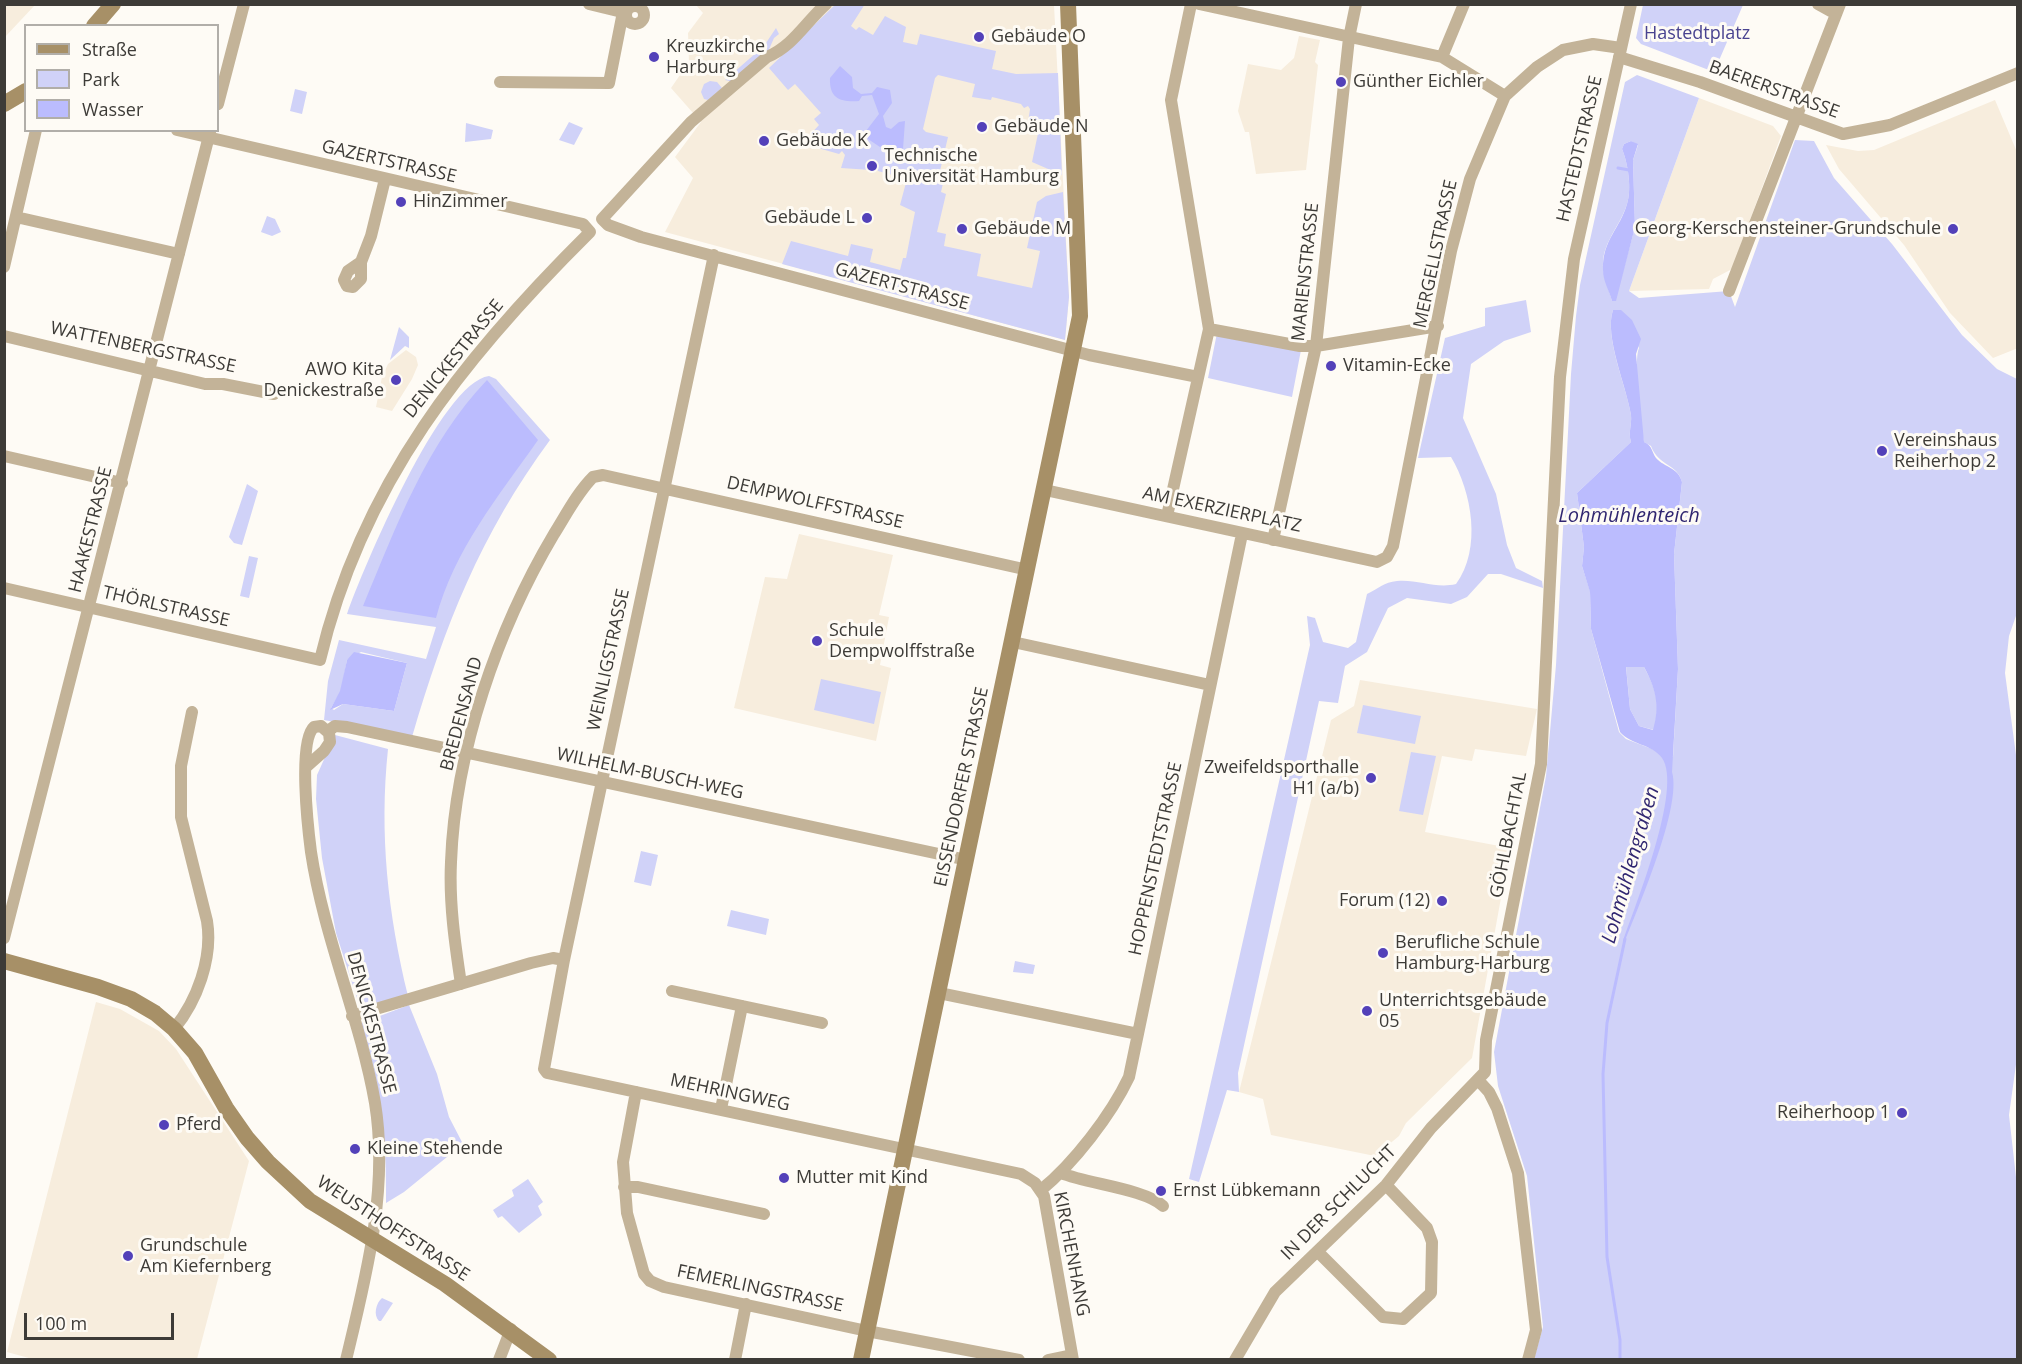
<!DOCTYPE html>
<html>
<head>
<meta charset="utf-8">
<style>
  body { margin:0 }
  #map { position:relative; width:2022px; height:1364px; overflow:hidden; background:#fefbf5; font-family:"Open Sans",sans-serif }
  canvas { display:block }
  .frame { position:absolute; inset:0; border:6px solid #3d3b37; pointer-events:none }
  .legend { position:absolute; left:24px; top:24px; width:195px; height:108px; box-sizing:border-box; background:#fefbf5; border:2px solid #b1aea9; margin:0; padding:8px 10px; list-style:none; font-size:18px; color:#3d3b37 }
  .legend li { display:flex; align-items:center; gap:12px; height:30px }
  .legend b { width:30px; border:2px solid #b1aea9 }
  .scale { position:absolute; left:24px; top:1313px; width:150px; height:27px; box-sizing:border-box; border:3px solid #3d3b37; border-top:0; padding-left:8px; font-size:18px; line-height:21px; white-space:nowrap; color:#3d3b37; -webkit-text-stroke:4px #fefbf5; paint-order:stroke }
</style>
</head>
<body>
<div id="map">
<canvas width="2022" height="1364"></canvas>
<div class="frame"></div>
<ul class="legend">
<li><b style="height:8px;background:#a79067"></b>Straße</li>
<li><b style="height:16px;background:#d0d2f8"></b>Park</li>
<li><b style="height:16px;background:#bbbcfe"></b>Wasser</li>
</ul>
<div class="scale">100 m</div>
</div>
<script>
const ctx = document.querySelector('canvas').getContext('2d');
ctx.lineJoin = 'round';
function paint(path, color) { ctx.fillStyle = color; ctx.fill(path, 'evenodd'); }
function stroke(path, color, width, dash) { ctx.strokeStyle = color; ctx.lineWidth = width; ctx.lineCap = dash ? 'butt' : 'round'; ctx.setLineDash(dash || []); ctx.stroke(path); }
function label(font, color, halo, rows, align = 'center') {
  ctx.font = font + ' "Open Sans",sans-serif'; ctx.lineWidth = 6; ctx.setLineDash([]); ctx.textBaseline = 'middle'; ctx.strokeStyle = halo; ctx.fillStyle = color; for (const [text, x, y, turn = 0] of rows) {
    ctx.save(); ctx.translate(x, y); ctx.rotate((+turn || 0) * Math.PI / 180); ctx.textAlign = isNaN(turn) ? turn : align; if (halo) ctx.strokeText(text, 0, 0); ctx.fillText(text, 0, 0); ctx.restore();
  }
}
const built = new Path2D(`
  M5 4 35 5 5 37 4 5Z
  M696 5H1054L1069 297 1065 340 665 232 693 178 675 157 701 122 671 88 689 62 688 33 703 13Z
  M1299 36 1320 40 1315 62 1318 65 1306 170 1256 174 1249 132H1245L1238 111 1248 64 1281 70 1294 58Z
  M1699 98 1773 126 1781 136 1732 269 1713 279 1709 289 1629 291Z
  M1995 100 2017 152 2018 348 1993 358 1950 313 1904 245 1839 169 1826 145 1858 151 1874 150Z
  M406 350 416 357 418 365 412 379 392 411 376 407 382 377 388 364Z
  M799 534 893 555 879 615 889 617 880 665 891 668 876 741 734 708 765 577 787 579Z
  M1360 680 1537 709 1526 756 1475 749 1472 761 1442 756 1425 832 1510 848 1472 1058 1406 1123 1399 1136 1375 1156 1271 1135 1263 1099 1239 1092 1331 720 1354 706Z
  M96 1002 120 1009 159 1031 176 1049 249 1161 197 1359 36 1360 7 1352Z`);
const green = new Path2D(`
  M865 4 851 26 856 30 859 27 873 35 885 16 906 27 903 42 917 45 920 34 996 51 992 69 1016 74 1058 73 1062 175 1032 162 1040 124 1028 122 1030 109 1028 106 1024 108 1021 104 992 97 991 100 972 97 975 84 938 75 935 78 923 129 926 132 948 137 940 171 937 174 944 179 941 192 946 194 937 232 946 234 944 246 981 254 977 276 1032 288 1040 251 1027 248 1037 202 1046 196 1063 192 1069 297 1065 340 782 264 791 241 848 256 851 244 873 249 870 262 900 270 903 258H906L915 212 900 205 907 179 878 171 875 167 871 170 841 168 845 155 842 151 839 154 818 148 808 137 819 125 814 119 821 113 795 84 788 90 769 68 835 5Z
  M1643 5V4L1743 5 1714 72 1641 44 1636 38Z
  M776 28 779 34 774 38 767 54 734 82 725 80 764 46Z
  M1637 75 1699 98 1629 291 1639 298 1729 291 1735 307 1795 140 1814 141 1834 178 1892 244 1962 335 1997 369 2017 379 2018 610 2009 636 2005 673 2018 770V1050L2009 1115 2018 1195 2017 1359H1534L1543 1327 1527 1176 1498 1086 1494 1052 1546 776 1556 665 1571 374 1576 316 1580 285 1625 82ZM1631 141 1638 145 1633 160 1635 227 1615 301H1612C1608 286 1602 276 1603 260 1606 238 1621 224 1627 204 1632 189 1628 163 1622 149L1624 144ZM1613 310 1622 312 1639 348C1633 361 1641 425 1644 442L1651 446C1659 467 1677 463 1682 482L1674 554 1678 669 1673 757 1626 739 1619 732 1591 629 1590 591 1582 566 1584 547 1577 493 1631 442C1628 432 1632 425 1631 415 1626 385 1604 337 1613 310Z
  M710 81 717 82 722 88 708 100 704 99 701 92 704 84Z
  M295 89 307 92 302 114 290 111Z
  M569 122 583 128 574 145 559 140Z
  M466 123 493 130 491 139 465 142Z
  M267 216 275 219 281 232 272 236 261 232Z
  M1526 300 1531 332 1504 341 1471 364 1463 418 1496 494 1507 545 1516 568 1542 581 1543 588 1501 574H1488L1467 597 1451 604 1407 598 1388 608 1367 652 1345 666 1338 703 1319 701 1238 1073 1239 1092 1227 1090 1199 1182 1189 1179 1310 645 1307 616 1315 618 1323 642 1348 648 1356 642 1367 594C1378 589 1384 582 1397 581 1417 579 1436 589 1456 584 1482 549 1472 492 1451 457L1418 458 1445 338 1485 326V308Z
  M399 327 409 337V348L405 346 390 360Z
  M1217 333 1301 350 1292 397 1208 378Z
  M489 376 496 379 550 440C480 535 445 625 412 737L324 720 328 681 339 640 426 659 436 627 347 614C363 569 441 382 489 376ZM361 652 407 663 394 711 343 704 334 710 331 708 341 691 347 660Z
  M247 484 258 491 242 545 234 543 229 537Z
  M249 556 258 558 249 598 240 596Z
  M1626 666 1644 667C1657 691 1660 704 1654 730L1639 726 1630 709Z
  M821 679 881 692 874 724 814 710Z
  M1363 705 1421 716 1415 744 1357 733Z
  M335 735 388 749C379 834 388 914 408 996L360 1008 336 933 322 858 316 799 317 775Z
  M1411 752 1436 756 1423 815 1399 811Z
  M641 851 658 855 651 886 634 882Z
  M731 910 769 919 766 935 727 926Z
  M1015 961 1035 965 1033 974 1013 972Z
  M409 1005 437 1074 449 1117 463 1144 404 1192 386 1203C387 1140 381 1083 361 1023Z
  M528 1179 543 1202 538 1206 542 1215 519 1233 502 1216 498 1218 493 1210 514 1196 512 1190Z
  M382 1298 393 1303 381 1321H379C373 1315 376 1303 382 1298Z`);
const water = new Path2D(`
  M840 66 852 77 853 88 861 94 872 93 877 87 890 90 892 103 883 116 886 127 891 129 899 122 905 121 903 149 896 150 885 144 880 147 868 139 866 131 879 114 872 95 862 96 859 101C842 102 829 100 830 78Z
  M1631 141 1638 144 1633 160 1635 227 1616 301H1612C1609 290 1603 281 1603 270 1602 240 1620 229 1627 204 1632 189 1628 163 1622 149L1624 144Z
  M1613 310H1621L1632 320 1641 339 1636 354 1644 442C1653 446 1651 451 1656 458 1665 468 1678 467 1682 482L1674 554 1678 669 1672 772C1682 806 1639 905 1625 941H1623C1635 906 1683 788 1662 758 1652 744 1631 745 1620 732L1591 629 1590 592 1582 566 1584 547 1577 493 1631 442C1628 432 1632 425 1631 415 1626 385 1604 336 1613 310ZM1626 667H1644C1656 689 1660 706 1653 730L1639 726 1630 709Z
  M487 380 538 440C498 497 454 550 436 618L363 606C397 525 426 444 487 380Z
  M354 652 407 663 394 711 343 704 330 710 340 691 347 660Z`);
const stream = new Path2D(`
  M1618 168 1629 170
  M1620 1360V1340L1607 1257 1603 1074 1607 1023 1625 939`);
const street = new Path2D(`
  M589 4 626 13
  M826 4C805 23 793 46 767 57L691 122 602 219 608 225 641 237 1089 355 1198 377
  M1199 4 1442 57 1505 96
  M1818 4 1836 14
  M626 15a9 9 0 1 1 18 0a9 9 0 1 1-18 0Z
  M1442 57 1464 4
  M1619 57 1700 82 1843 134 1890 125 2018 73
  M500 82 609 83 623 12
  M218 104 244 4
  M16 217 179 254
  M714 255 564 960 544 1069 547 1073 1021 1174 1035 1183 1044 1196 1073 1360
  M361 262 348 271 344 280 347 286 353 287 361 279V262L371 236 385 179
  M4 267 36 130
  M1729 291 1840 4
  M1209 329 1300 346H1316L1438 326
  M4 336 205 384H223L274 394
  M4 456 122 483
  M1045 490 1377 562 1387 557 1393 546 1451 251 1470 179 1505 96 1537 67 1563 50 1593 44 1621 48
  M1167 516 1209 329 1171 100 1191 4
  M1273 540 1316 346 1349 38 1356 4
  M4 588 320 660C362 483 464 357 590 232L583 224 177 130
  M1013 642 1210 685
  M328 731 335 726 347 727 967 860
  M306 767 324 751 330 742 329 733 321 726 314 727C298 741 308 829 311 852 324 938 360 1018 375 1103 389 1189 366 1277 346 1360
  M4 938 210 132
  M461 984C455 944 449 903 451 862 455 751 498 628 554 534 566 515 577 493 593 477L603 475 1028 570
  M672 991 822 1023
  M939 993 1138 1034
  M352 1016 531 963 553 958 564 960
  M174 1029C197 1001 213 958 207 921L181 817V766L192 712
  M1479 1081 1489 1092 1497 1108 1518 1173 1536 1330 1528 1360
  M636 1092 623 1162 627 1213 644 1274 650 1281 664 1287 867 1331 1019 1360
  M721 1109 742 1006
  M1061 1173C1088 1184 1145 1189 1163 1206
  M624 1187H638L764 1214
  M1041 1190C1074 1163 1111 1115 1129 1077L1242 534
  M1318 1252 1383 1317 1403 1319 1431 1293 1432 1242 1427 1228 1386 1185
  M499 1360 511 1329
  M735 1360 746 1304
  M1048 1360 1072 1355
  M1235 1360 1275 1292 1386 1185 1431 1128 1485 1072 1486 1040 1541 764 1560 377 1574 259 1631 4`);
const secondary = new Path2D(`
  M94 26 113 4
  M4 104 26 91
  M4 961 98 987 131 999 155 1013 174 1029 195 1053 226 1108 247 1138 268 1162 310 1201 445 1284 549 1360
  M861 1360 1080 316 1068 4`);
const markers = [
  [979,37,6,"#5341b9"],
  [654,57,6,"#5341b9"],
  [1341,82,6,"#5341b9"],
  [982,127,6,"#5341b9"],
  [764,141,6,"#5341b9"],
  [872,166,6,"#5341b9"],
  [401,202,6,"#5341b9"],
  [867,218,6,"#5341b9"],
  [962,229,6,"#5341b9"],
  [1953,229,6,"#5341b9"],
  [1331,366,6,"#5341b9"],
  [396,380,6,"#5341b9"],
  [1882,451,6,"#5341b9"],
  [817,641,6,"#5341b9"],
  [1371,778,6,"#5341b9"],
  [1442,901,6,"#5341b9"],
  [1383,953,6,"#5341b9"],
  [1367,1011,6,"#5341b9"],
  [1902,1113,6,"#5341b9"],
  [164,1125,6,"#5341b9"],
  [355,1149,6,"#5341b9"],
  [784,1178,6,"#5341b9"],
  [1161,1191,6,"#5341b9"],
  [128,1256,6,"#5341b9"]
];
const parkNames = [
  ["Hastedtplatz",1697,34]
];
const poiNames = [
  ["Gebäude O",991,37],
  ["Kreuzkirche",666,47],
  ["Harburg",666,68],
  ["Günther Eichler",1353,82],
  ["Gebäude N",994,127],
  ["Gebäude K",776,141],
  ["Technische",884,156],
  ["Universität Hamburg",884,177],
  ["HinZimmer",413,202],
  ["Gebäude L",855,218,"right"],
  ["Gebäude M",974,229],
  ["Georg-Kerschensteiner-Grundschule",1941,229,"right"],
  ["Vitamin-Ecke",1343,366],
  ["AWO Kita",384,370,"right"],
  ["Denickestraße",384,391,"right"],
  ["Vereinshaus",1894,441],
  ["Reiherhop 2",1894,462],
  ["Schule",829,631],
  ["Dempwolffstraße",829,652],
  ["Zweifeldsporthalle",1359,768,"right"],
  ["H1 (a/b)",1359,789,"right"],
  ["Forum (12)",1430,901,"right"],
  ["Berufliche Schule",1395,943],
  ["Hamburg-Harburg",1395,964],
  ["Unterrichtsgebäude",1379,1001],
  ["05",1379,1022],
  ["Reiherhoop 1",1890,1113,"right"],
  ["Pferd",176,1125],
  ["Kleine Stehende",367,1149],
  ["Mutter mit Kind",796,1178],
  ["Ernst Lübkemann",1173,1191],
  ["Grundschule",140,1246],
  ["Am Kiefernberg",140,1267]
];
const streetNames = [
  ["BAERERSTRASSE",1774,90,20],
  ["HASTEDTSTRASSE",1580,149,-77],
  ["GAZERTSTRASSE",389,162,13],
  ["MERGELLSTRASSE",1436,254,-78],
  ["MARIENSTRASSE",1306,272,-84],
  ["GAZERTSTRASSE",902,287,15],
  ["WATTENBERGSTRASSE",143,348,12],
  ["DENICKESTRASSE",454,359,-51],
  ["DEMPWOLFFSTRASSE",815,503,13],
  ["AM EXERZIERPLATZ",1222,510,12],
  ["HAAKESTRASSE",91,530,-76],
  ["THÖRLSTRASSE",166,607,13],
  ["WEINLIGSTRASSE",609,660,-78],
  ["BREDENSAND",462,714,-75],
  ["WILHELM-BUSCH-WEG",650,774,12],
  ["EISSENDORFER STRASSE",962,787,-78],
  ["GÖHLBACHTAL",1509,835,-79],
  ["HOPPENSTEDTSTRASSE",1156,859,-78],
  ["DENICKESTRASSE",371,1023,75],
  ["MEHRINGWEG",730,1093,12],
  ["IN DER SCHLUCHT",1339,1203,-45],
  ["WEUSTHOFFSTRASSE",393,1229,33],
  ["KIRCHENHANG",1071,1254,79],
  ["FEMERLINGSTRASSE",760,1289,12]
];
const waterNames = [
  ["Lohmühlenteich",1629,516],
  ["Lohmühlengraben",1631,865,-74]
];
paint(built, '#f7eddd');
paint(green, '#d0d2f8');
paint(water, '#bbbcfe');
stroke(stream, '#bbbcfe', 3);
stroke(street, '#c3b398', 12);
stroke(secondary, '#a79067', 16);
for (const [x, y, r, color] of markers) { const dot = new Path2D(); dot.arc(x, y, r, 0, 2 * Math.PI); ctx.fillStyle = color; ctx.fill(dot); stroke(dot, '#fefbf5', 2); }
label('18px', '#494390', '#fefbf5', parkNames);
label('18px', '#3d3b37', '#fefbf5', poiNames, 'left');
label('18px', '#3d3b37', '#fefbf5', streetNames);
label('italic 20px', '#312771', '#fefbf5', waterNames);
</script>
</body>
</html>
